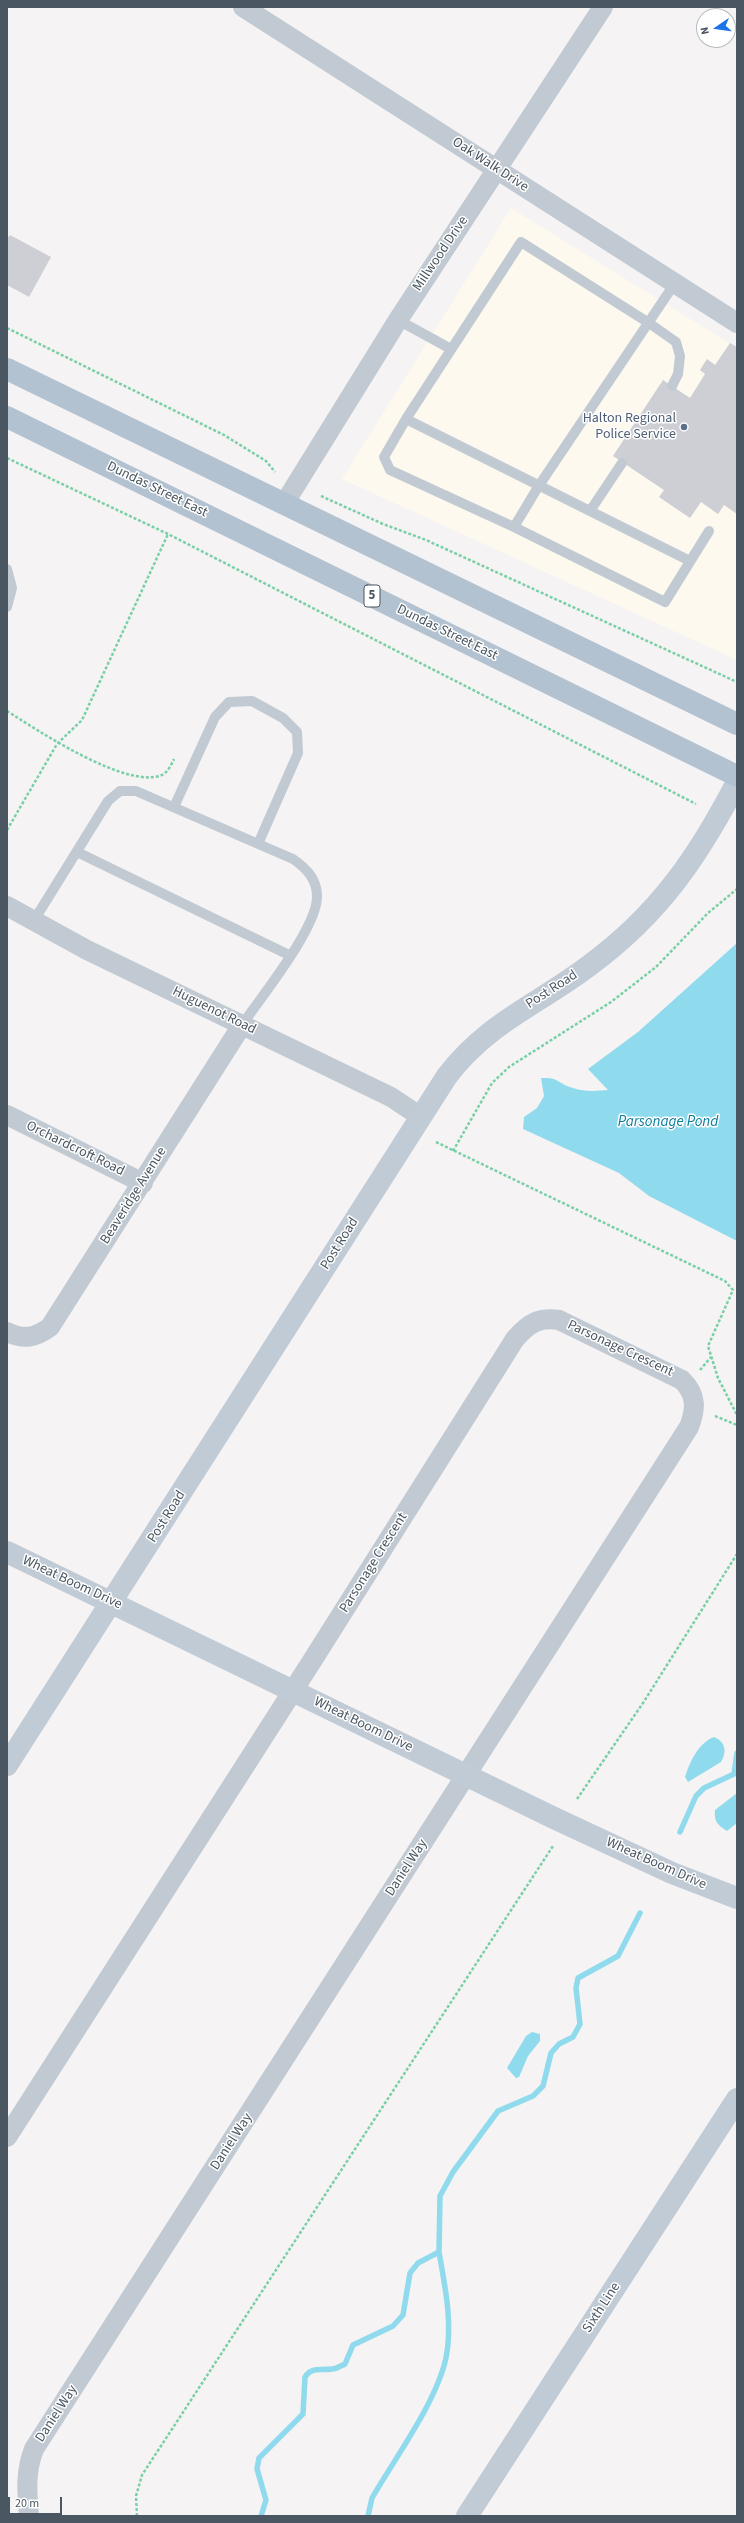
<!DOCTYPE html>
<html>
<head>
<meta charset="utf-8">
<style>
  body { margin:0 }
  #map { position:relative; width:744px; height:2523px; overflow:hidden; background:#f5f3f3; font-family:"Source Sans 3",sans-serif }
  canvas { display:block }
  .frame { position:absolute; inset:0; border:8px solid #4a5661; pointer-events:none }
  .north { position:absolute; left:696px; top:8px; width:40px; height:40px; box-sizing:border-box; background:#fff; border:1px solid #b7bbc0; border-radius:50%; rotate:257deg; font-size:11px; font-weight:700; line-height:16px; text-align:center; color:#4a5661 }
  .north::after { content:''; display:block; margin:auto; width:14px; height:18px; background:#1a73e8; clip-path:polygon(50% 0,100% 100%,50% 72%,0 100%) }
  .scale { position:absolute; left:8px; top:2497px; width:54px; height:18px; box-sizing:border-box; border:2px solid #4a5661; border-top:0; padding-left:5px; font-size:12px; line-height:14px; white-space:nowrap; color:#4a5661; -webkit-text-stroke:3px #fff; paint-order:stroke }
</style>
</head>
<body>
<div id="map">
<canvas width="744" height="2523"></canvas>
<div class="frame"></div>
<div class="north">N</div>
<div class="scale">20 m</div>
</div>
<script>
const ctx = document.querySelector('canvas').getContext('2d');
ctx.lineJoin = 'round';
function paint(path, color) { ctx.fillStyle = color; ctx.fill(path, 'evenodd'); }
function stroke(path, color, width, dash) { ctx.strokeStyle = color; ctx.lineWidth = width; ctx.lineCap = dash ? 'butt' : 'round'; ctx.setLineDash(dash || []); ctx.stroke(path); }
function label(font, color, halo, rows, align = 'center') {
  ctx.font = font + ' "Source Sans 3",sans-serif'; ctx.lineWidth = 3; ctx.setLineDash([]); ctx.textBaseline = 'middle'; ctx.strokeStyle = halo; ctx.fillStyle = color; for (const [text, x, y, turn = 0] of rows) {
    ctx.save(); ctx.translate(x, y); ctx.rotate((+turn || 0) * Math.PI / 180); ctx.textAlign = isNaN(turn) ? turn : align; if (halo) ctx.strokeText(text, 0, 0); ctx.fillText(text, 0, 0); ctx.restore();
  }
}
const commercial = new Path2D(`
  M511 208 737 348V660L342 479Z`);
const water = new Path2D(`
  M737 943V1241L649 1196 619 1173 523 1129 524 1117 537 1108 544 1096 541 1078C560 1077 558 1084 573 1088 585 1092 596 1091 608 1090L588 1069 638 1032Z
  M714 1737C726 1742 727 1752 721 1762L688 1782 685 1777C690 1762 698 1743 714 1737Z
  M737 1793V1823L727 1831C717 1825 714 1821 715 1810Z
  M532 2032 540 2034V2041L528 2056 519 2077 516 2078 507 2068 526 2036Z`);
const stream = new Path2D(`
  M680 1832 696 1796 704 1788 734 1774 737 1753
  M261 2516 266 2500 257 2469 259 2458 303 2414 305 2377C312 2366 321 2371 332 2369 336 2369 341 2366 345 2364L353 2345 393 2326 403 2315 410 2273 418 2263 439 2252 440 2196 453 2172 498 2111 533 2096 543 2086 551 2053 559 2044 573 2037 580 2024 576 1988 578 1978 618 1956 640 1913
  M368 2516 372 2498C395 2458 436 2403 446 2358 453 2323 445 2287 439 2252`);
const building = new Path2D(`
  M10 235 51 257 29 297 7 285V239Z
  M730 343 737 347V514L724 505 718 514 701 502 690 518 659 497 664 490 613 456 663 380 690 398 705 374 700 370 707 359 715 365Z`);
const path = new Path2D(`
  M7 328 224 435 266 461 275 472
  M7 458 168 534 696 804
  M321 496 383 524 426 540 737 682
  M7 711C37 730 127 790 162 775 168 772 171 765 174 759
  M7 830 57 744 82 720 168 534
  M436 1142 725 1281 733 1290 708 1346 718 1378 737 1415
  M453 1151 492 1083 509 1067 611 1002 656 967 708 913 737 889
  M700 1370 711 1357
  M715 1416 737 1425
  M577 1799 643 1703 737 1554
  M137 2516 136 2496 142 2475 553 1846`);
const lane = new Path2D(`
  M398 320 451 349
  M672 386 678 374 680 356 676 342 649 323 521 242 406 419 384 457 390 470 514 527 665 602 709 531
  M406 419 690 561
  M590 511 622 463
  M514 527 538 487 675 283
  M7 569 12 588 7 607
  M174 807 215 717 229 702 252 701 283 718 297 732 298 753 258 844
  M77 852 289 955
  M33 922 108 801 120 791H136L293 859C306 868 317 879 317 896 318 927 261 997 242 1025`);
const street = new Path2D(`
  M243 7 737 323
  M284 504 398 320 603 7
  M7 906 87 950 391 1097 421 1117
  M7 1115 143 1183
  M7 1332C24 1340 35 1338 50 1327L242 1025
  M7 2137 312 1661 515 1339C528 1324 538 1317 559 1320L682 1380C697 1395 696 1409 689 1427L34 2449C25 2472 27 2492 29 2516`);
const secondary = new Path2D(`
  M7 1552 554 1818 672 1873 737 1898
  M7 1765 447 1076C488 1022 539 1004 590 965 659 914 698 857 737 782
  M467 2516 737 2099`);
const primary = new Path2D(`
  M7 369 737 724
  M7 417 737 776`);
const markers = [
  [684,427,4,"#5c6f8a"]
];
const shields = [
  [372,596,16]
];
const shieldNames = [
  ["5",372,596]
];
const streetNames = [
  ["Oak Walk Drive",490,165,33],
  ["Millwood Drive",441,254,-56],
  ["Dundas Street East",157,490,26],
  ["Dundas Street East",447,633,26],
  ["Post Road",552,990,-33],
  ["Huguenot Road",214,1011,26],
  ["Orchardcroft Road",75,1149,26],
  ["Beaveridge Avenue",134,1196,-58],
  ["Post Road",340,1244,-58],
  ["Parsonage Crescent",620,1349,25],
  ["Post Road",167,1517,-58],
  ["Parsonage Crescent",374,1563,-58],
  ["Wheat Boom Drive",72,1583,25],
  ["Wheat Boom Drive",363,1725,26],
  ["Wheat Boom Drive",656,1864,24],
  ["Daniel Way",407,1868,-57],
  ["Daniel Way",232,2142,-57],
  ["Sixth Line",602,2308,-57],
  ["Daniel Way",57,2414,-57]
];
const serviceNames = [
  ["Halton Regional",676,419],
  ["Police Service",676,435]
];
const waterNames = [
  ["Parsonage Pond",668,1123]
];
paint(commercial, '#fdf9ef');
paint(water, '#90daee');
stroke(stream, '#90daee', 5.5);
paint(building, '#cdcfd5');
stroke(path, '#7ad0a6', 2.5, [3, 2]);
stroke(lane, '#c1cad2', 10);
stroke(street, '#c1cad2', 20);
stroke(secondary, '#c1cbd6', 22);
stroke(primary, '#b3c2d1', 22);
for (const [x, y, r, color] of markers) { const dot = new Path2D(); dot.arc(x, y, r, 0, 2 * Math.PI); ctx.fillStyle = color; ctx.fill(dot); stroke(dot, '#fff', 1.5); }
for (const [x, y, w] of shields) { const box = new Path2D(); box.roundRect(x - w / 2, y - 11, w, 22, 3); ctx.fillStyle = '#fff'; ctx.fill(box); stroke(box, '#4a5661', 1); }
label('bold 13px', '#4a5661', null, shieldNames);
label('14px', '#4a5661', '#fff', streetNames);
label('14px', '#4e5e75', '#fff', serviceNames, 'right');
label('italic 15px', '#0c7c9b', '#fff', waterNames);
</script>
</body>
</html>
